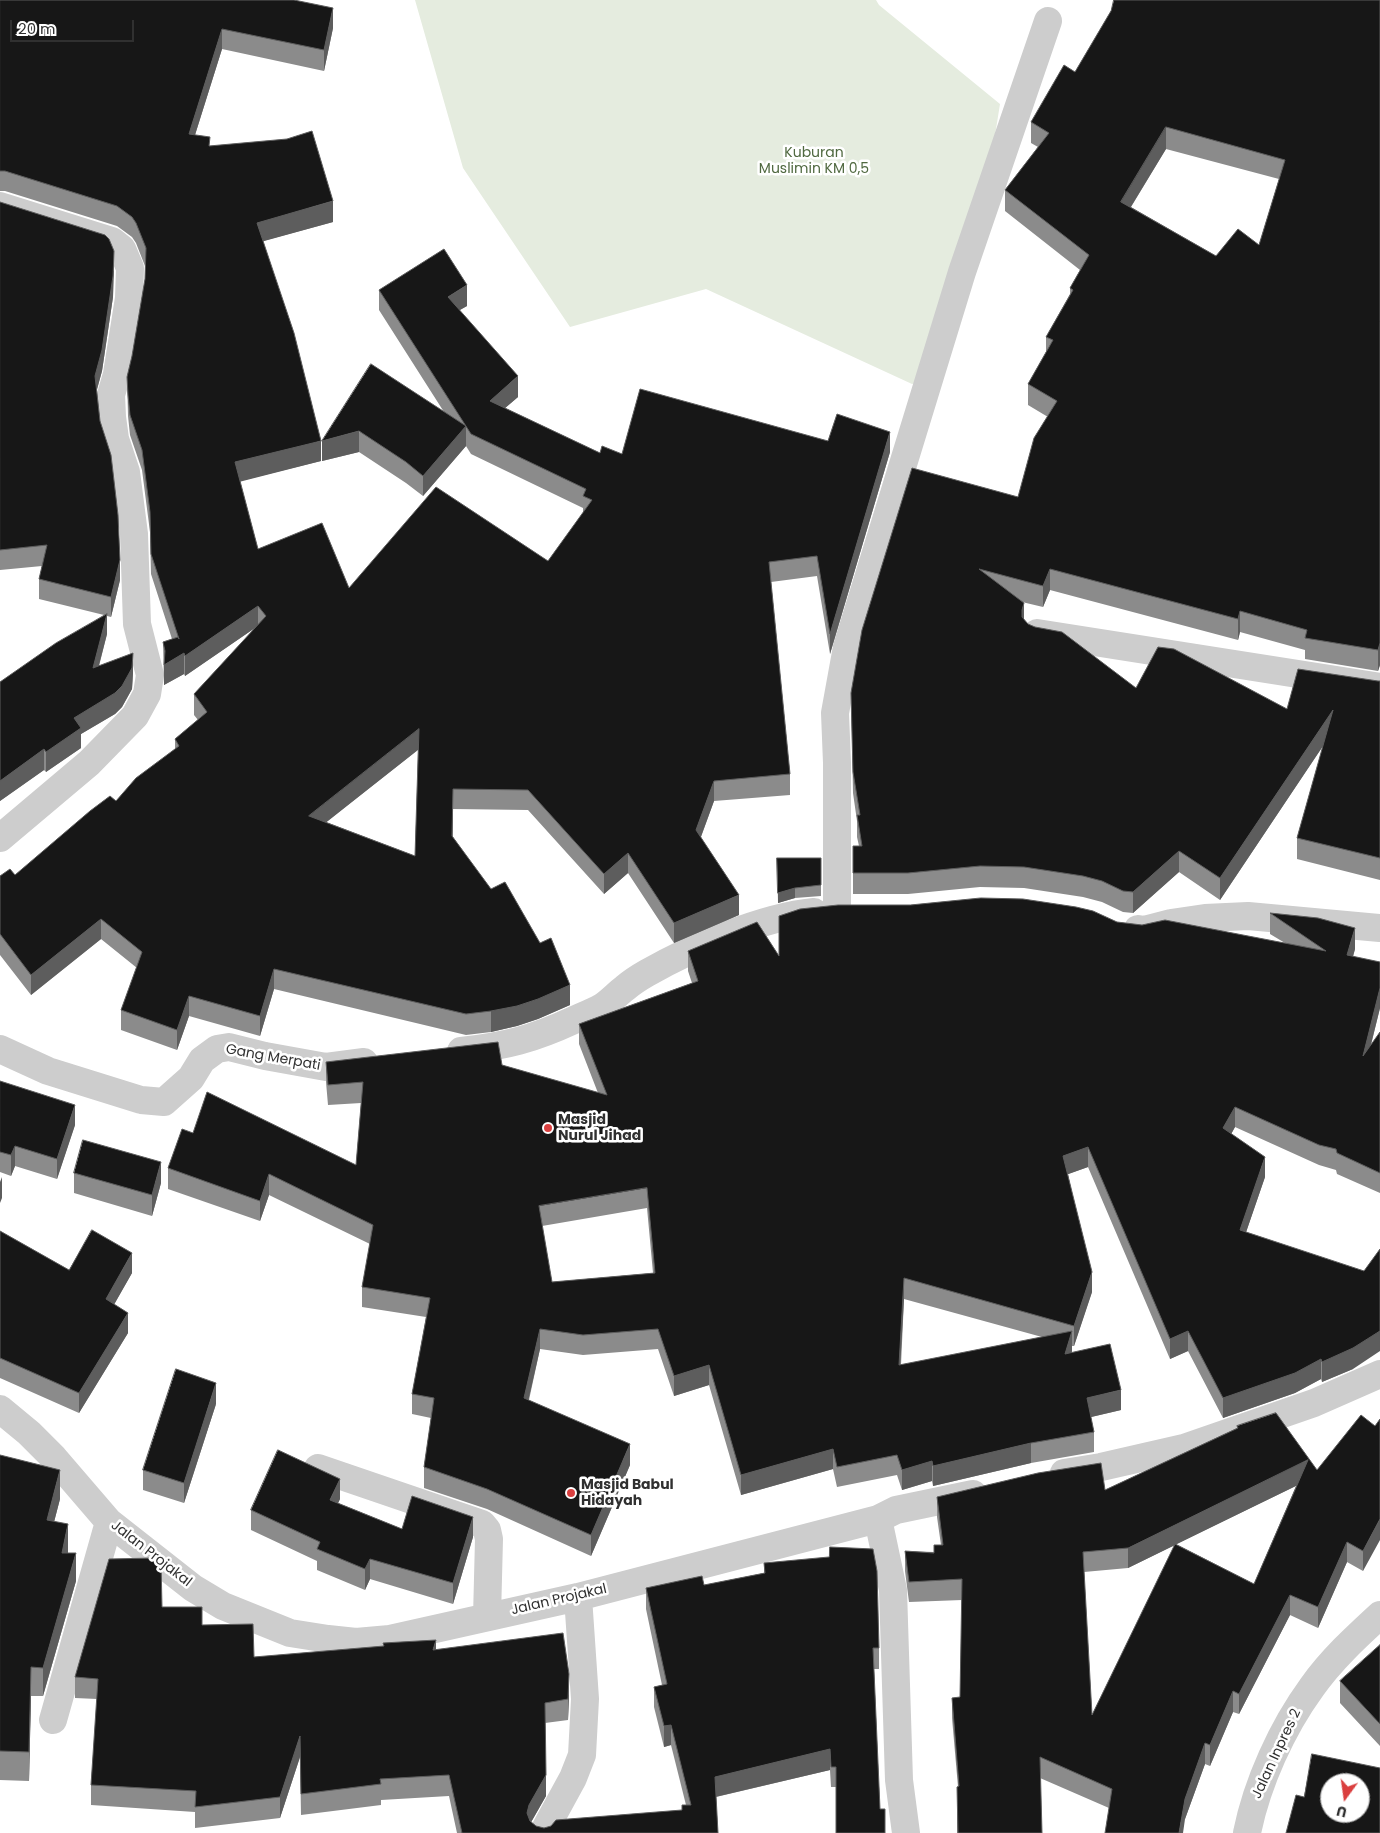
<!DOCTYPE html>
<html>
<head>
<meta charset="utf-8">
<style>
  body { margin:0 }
  #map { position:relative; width:1380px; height:1833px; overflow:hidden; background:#fff; font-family:Poppins,sans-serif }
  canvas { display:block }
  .north { position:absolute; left:1320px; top:1773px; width:50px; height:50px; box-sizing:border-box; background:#fff; border:1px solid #acacac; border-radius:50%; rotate:194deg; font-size:14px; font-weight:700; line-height:20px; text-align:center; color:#303030 }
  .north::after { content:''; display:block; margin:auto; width:18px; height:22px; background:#da3f3f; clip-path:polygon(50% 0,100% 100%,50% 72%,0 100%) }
  .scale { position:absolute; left:10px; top:20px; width:124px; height:22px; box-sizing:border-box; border:2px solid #303030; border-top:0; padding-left:6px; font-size:15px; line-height:18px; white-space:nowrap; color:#303030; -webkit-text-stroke:4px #fff; paint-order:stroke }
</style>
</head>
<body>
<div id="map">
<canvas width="1380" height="1833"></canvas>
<div class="north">U</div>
<div class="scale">20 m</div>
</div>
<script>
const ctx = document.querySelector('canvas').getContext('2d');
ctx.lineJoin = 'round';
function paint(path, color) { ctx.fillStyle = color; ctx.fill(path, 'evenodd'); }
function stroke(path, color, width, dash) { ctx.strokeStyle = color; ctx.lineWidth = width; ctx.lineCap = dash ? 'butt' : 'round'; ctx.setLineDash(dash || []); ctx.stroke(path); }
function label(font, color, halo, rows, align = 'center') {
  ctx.font = font + ' Poppins,sans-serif'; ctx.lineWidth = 5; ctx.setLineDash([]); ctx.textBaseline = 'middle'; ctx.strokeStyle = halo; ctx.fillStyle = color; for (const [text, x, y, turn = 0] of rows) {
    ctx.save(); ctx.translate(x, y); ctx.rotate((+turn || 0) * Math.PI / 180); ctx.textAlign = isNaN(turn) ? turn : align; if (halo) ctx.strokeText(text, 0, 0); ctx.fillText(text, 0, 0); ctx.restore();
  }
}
const green = new Path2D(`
  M415 0H876L879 5 1000 104 988 179 936 379 912 384 706 289 570 327 463 168Z`);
const street = new Path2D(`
  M0 206 112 241 122 249 130 268 129 298 117 374 111 395 112 417 115 439 126 472 134 534 137 624 150 675 147 694 135 716 89 763 0 838
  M1037 633 1380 687
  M837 910V763L835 713 847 647 962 272 1048 21
  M1138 929 1144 930 1171 923 1205 918 1248 916 1380 928
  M0 1049 48 1071 141 1100 164 1102 191 1078 202 1060 217 1049 229 1047 265 1056 326 1067 364 1062
  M461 1051C506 1046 533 1039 574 1020 583 1016 593 1012 602 1007 610 1002 617 994 625 988 632 982 640 977 647 973 693 947 762 917 814 912
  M0 1409 29 1433 54 1458 109 1522 193 1588 223 1606 290 1633 328 1639 356 1642 390 1639 578 1597 878 1519 893 1590 899 1780 906 1833
  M318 1468 482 1524 487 1530 489 1539 487 1617
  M1064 1473 1101 1467 1184 1448 1314 1403 1380 1374
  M878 1519 896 1510 973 1494
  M53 1720 109 1522
  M543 1833 573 1778 582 1755 585 1699 578 1597
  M1247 1833C1257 1783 1282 1728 1312 1687 1331 1660 1356 1637 1380 1615`);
const wall = new Path2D(`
  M0 0 333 28 324 71 222 49 195 135 210 146 333 222 263 241 321 461 240 481 258 549 349 588 548 561 583 513V508L471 454 466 446 423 496 406 483 359 452 322 461V441L444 412 379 310V290L467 306 459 310 518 397 505 408 600 453 622 454 828 441 890 452 830 654 817 576 771 582 790 774V795L714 801 701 837 739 915 674 943 628 873 604 894 528 810 453 809V837L570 1005 538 1019 517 1026 491 1032 466 1035 274 989 260 1036 189 1016 177 1050 121 1030V1010L137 968 101 939 31 995 0 955V876L15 875 116 801 175 749V739L198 720 194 715V694L256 627 185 676 184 674 164 685 163 642 172 639 151 574 150 532 142 470 130 435 128 416 127 377 132 356 145 279V266L136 243 132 237 117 226 5 191H0ZM418 750 415 856 326 822Z
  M1380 0V665L1378 671 1305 659V650L1240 632 1238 640 1050 590 1043 607 1022 602 1024 620 1028 624 1136 688 1287 709 1380 681V880L1297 859V838L1323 746 1220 900 1179 872 1133 913 1123 912 1102 902 1083 897 1024 888 980 887 908 894H853V846H859L857 837V821L853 793 851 693 1018 497 1048 417 1028 405V384L1046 352V337L1070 294V288L1080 270 1005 211V190L1038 147 1031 143V122L1075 72 1111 11ZM1166 149 1279 179 1259 245 1216 256 1131 207Z
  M0 202 114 271 113 297 102 371 97 390 100 421 120 580 111 617 107 616V634L99 666 133 673 132 689 122 707 115 714 81 734V748L46 772 44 770 0 801V682L104 615 39 599V579L42 566 0 570Z
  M777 858H821V896L795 898 778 903Z
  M1270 913 1355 949 1353 957 1380 962V1008L1371 1045 1380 1032V1193L1337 1174 1336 1170 1319 1165 1235 1127 1231 1134 1265 1177 1246 1232 1353 1369 1322 1382 1321 1379 1295 1393 1223 1418 1188 1351 1170 1359 1088 1167 1068 1174 1092 1292 1074 1346H1072V1353L1121 1410 1091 1417 1094 1432V1452L1031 1463 933 1486 932 1481 902 1490 897 1475 837 1487 833 1469 741 1495 709 1385 674 1396 658 1349 583 1355 540 1349 529 1400 630 1465 591 1556 487 1509 424 1488V1467L431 1418 412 1414V1394L426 1317 362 1307V1287L370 1244 269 1195 260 1221 168 1189V1168L193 1133 356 1165 361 1103 328 1105 326 1082V1062L502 1065 598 1093 579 1044V1024L692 983 688 971V951L779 956 1117 922 1285 943 1270 934ZM647 1208 653 1273 552 1282 542 1226ZM904 1299 1042 1337 901 1365Z
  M0 1081 75 1125 57 1179 15 1166 11 1176 0 1172Z
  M74 1173 161 1183 152 1216 74 1193Z
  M0 1231 69 1270 132 1273 114 1304 128 1333 79 1413 0 1378Z
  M216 1404 184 1503 143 1490V1470Z
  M1237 1426 1317 1470 1375 1426 1363 1571 1347 1562 1318 1628 1290 1615 1239 1714 1233 1712 1210 1766 1205 1764 1185 1819 1109 1808 1040 1778 1042 1833H957V1787H958L952 1718V1698L960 1697 962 1600 909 1602 905 1571V1551L934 1552V1545H941L937 1517V1497L1105 1490 1237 1428ZM1296 1486 1254 1584 1176 1544ZM1175 1545 1092 1715 1084 1572 1128 1568Z
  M0 1455 60 1499 54 1522 68 1553 76 1581 43 1696H31L29 1781 0 1780Z
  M340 1499 338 1503 402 1529 473 1537 453 1604 370 1579 365 1590 317 1570V1561L251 1530V1510Z
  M764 1563 879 1648V1669H874L880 1809 885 1833 836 1787H831L830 1770 716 1797 718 1833H457L449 1796 381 1800V1805L301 1815 300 1757 280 1818 195 1828V1812L91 1805V1785L97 1699 75 1698V1677L162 1607 202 1625 254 1657 436 1650 569 1695 568 1720 545 1723 546 1796 531 1822 536 1826 544 1828 682 1811 686 1805 671 1745 664 1747 654 1707V1687L662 1685 646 1609V1588L704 1585 764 1573Z
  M1380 1645V1746L1340 1703V1681Z`);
const shadedWall = new Path2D(`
  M333 8V28L324 71V50Z
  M222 29V49L189 154V134Z
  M1166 127V149L1121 223V202Z
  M333 201V222L257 243V223Z
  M114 251 113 297 102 371 95 396V376Z
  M467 285V306L448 317V297Z
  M518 376V397L490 421V401Z
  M466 426V446L423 496V476Z
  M359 431V452L322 461V441Z
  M890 432V452L830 654V634Z
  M321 441V461L235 483V462Z
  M120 560V580L111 617V597Z
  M1050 569V590L1043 607V586Z
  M1024 603V624L1022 631V610Z
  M258 606V626L185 676V656Z
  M1240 611V632L1238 640V619Z
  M107 614V634L93 688V668Z
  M1380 643V665L1378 671V650Z
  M133 653V673L132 689 122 707 115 714 81 734V748L46 772V752L74 718Z
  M184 653V674L164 685V665Z
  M1333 710V731L1220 900V878Z
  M419 729V749L309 836V816Z
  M44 749V770L0 801V781Z
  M714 781V801L696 850V830Z
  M1179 851V872L1133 913V892Z
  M628 853V873L604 894V874Z
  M795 888V898L778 903V893Z
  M739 895V915L674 943V923Z
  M101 919V939L31 995V975Z
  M1355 928V949L1347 976V955Z
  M274 969V989L260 1036V1016Z
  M570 985V1005L538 1019 517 1026 491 1032V1011Z
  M1380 988V1008L1363 1076V1056Z
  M189 996V1016L177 1050V1030Z
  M75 1105V1125L57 1179V1159Z
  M1235 1107V1127L1223 1149V1128Z
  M15 1146V1166L11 1176V1155Z
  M1088 1147V1167L1063 1176V1156Z
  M1265 1157V1177L1240 1250V1230Z
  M161 1162V1183L152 1216V1195Z
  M269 1174V1195L260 1221V1201Z
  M2 1177V1198L0 1203V1182Z
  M132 1253V1273L106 1319V1299Z
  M1092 1272V1292L1074 1346V1326Z
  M904 1278V1299L899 1386V1365Z
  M128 1313V1333L79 1413V1393Z
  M540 1329V1349L524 1419V1398Z
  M1072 1331V1351L1065 1375V1354Z
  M1188 1331V1351L1170 1359V1339Z
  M1380 1331V1351L1353 1369 1322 1382V1362Z
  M1321 1359V1379L1295 1393 1223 1418V1398Z
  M709 1365V1385L674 1396V1376Z
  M216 1383V1404L184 1503V1483Z
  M1121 1390V1410L1087 1418V1398Z
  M1031 1443V1463L933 1486V1466Z
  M630 1444V1465L591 1556V1535Z
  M833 1449V1469L741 1495V1475Z
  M1308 1460V1480L1128 1568V1548Z
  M932 1461V1481L902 1490V1470Z
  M60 1470V1499L47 1549V1520Z
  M340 1479V1499L330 1520V1500Z
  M473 1517V1537L453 1604V1583Z
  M1380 1519V1540L1363 1571V1551Z
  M68 1524V1553H62Z
  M1347 1542V1562L1318 1628V1607Z
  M76 1553V1581L43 1696V1668Z
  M370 1559V1579L365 1590V1569Z
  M1290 1595V1615L1239 1714V1694Z
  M436 1640V1661L433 1650Z
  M31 1667V1696L29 1781V1752Z
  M569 1674V1695L568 1720V1699Z
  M1233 1691V1712L1210 1766V1745Z
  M671 1725V1745L664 1747V1726Z
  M300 1736V1757L280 1818V1797Z
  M1205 1743V1764L1185 1819 1183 1833H1179L1185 1799Z
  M830 1749V1770L715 1797V1777Z
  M546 1775V1796L529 1826 527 1813 529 1805Z`);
const building = new Path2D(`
  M0 0H294L333 8 324 50 222 29 189 134 210 137 209 146 287 139 312 131 333 201 257 223 294 333 321 441 235 462 258 549 322 523 349 588 436 487 548 561 592 500 583 496 586 489 471 434 379 290 444 249 467 285 448 297 518 376 490 401 600 453 602 446 622 454 640 389 828 441 837 414 890 432 830 634 817 556 769 562 790 774 714 781 696 830 739 895 674 923 628 853 604 874 528 790 453 789 452 836 491 889 505 882 540 943 551 938 570 985 538 999 517 1006 491 1011 466 1014 274 969 260 1016 189 996 177 1030 121 1010 142 952 101 919 31 975 0 934V876L10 869 15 875 90 811 110 796 116 801 136 778 179 746 175 739 207 712 194 694 266 616 258 606 185 656 184 653 164 665 165 651 163 642 178 637 179 639 151 554 150 512 142 450 130 415 128 395 127 377 132 356 145 279 146 248 136 223 132 217 117 206 5 171H0ZM419 729 415 856 309 816Z
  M1114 0H1380V643L1378 650 1305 638 1307 630 1240 611 1238 619 1050 569 1043 586 979 569 1024 603 1022 610V617L1028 624 1035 627 1062 632 1136 688 1158 647 1174 649 1287 709 1298 669 1378 681H1380V858L1297 838 1333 710 1220 878 1179 851 1133 892 1123 891 1102 881 1083 876 1024 867 980 866 908 873H853V846H862L857 815H860L853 772 851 693 862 630 912 468 1018 497 1034 438 1057 401 1028 384 1053 340 1046 337 1073 290 1070 288 1089 255 1005 190 1049 133 1031 122 1064 65 1075 72 1111 11ZM1166 127 1285 160 1259 245 1238 229 1216 256 1121 202Z
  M0 202 105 235 109 239 114 251 113 276 102 350 95 376 100 421 111 455 118 515 120 560 111 597 39 579 47 545 0 550Z
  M371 364 466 426 423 476 406 462 359 431 322 441Z
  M107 614 93 668 133 653 132 668 122 686 115 693 74 718 81 728 46 752 44 749 0 781V682L56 643Z
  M777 858H821V885L795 888 778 893Z
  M981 898 1023 899 1076 907 1093 911 1117 922 1142 925 1165 920 1326 951 1270 913 1318 918 1355 928 1347 955 1380 962V988L1363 1056 1380 1032V1173L1337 1153 1336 1149 1319 1145 1235 1107 1223 1128 1265 1157 1240 1230 1364 1271 1380 1249V1331L1353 1348 1322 1362 1321 1359 1295 1373 1223 1398 1188 1331 1170 1339 1088 1147 1063 1156 1092 1272 1074 1326 904 1278 899 1365 1072 1331 1065 1354 1110 1344 1121 1390 1087 1398 1094 1432 1031 1443 933 1466 932 1461 902 1470 897 1455 837 1467 833 1449 741 1475 709 1365 674 1376 658 1329 583 1335 540 1329 524 1398 630 1444 591 1535 487 1489 424 1467 434 1398 412 1394 430 1298 362 1287 373 1225 269 1174 260 1201 168 1168 182 1129 193 1133 207 1092 356 1165 363 1082 328 1085 326 1062 498 1042 502 1065 607 1095 579 1024 698 981 688 951 757 922 779 956V916L800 909 838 905H910ZM647 1188 655 1273 552 1282 539 1206Z
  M0 1081 75 1105 57 1159 15 1146 11 1155 0 1152Z
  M83 1140 161 1162 152 1195 74 1173Z
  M92 1230 132 1253 106 1299 128 1313 79 1393 0 1358V1231L69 1270Z
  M176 1369 216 1383 184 1483 143 1470Z
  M1276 1413 1317 1470 1361 1415 1375 1426 1380 1419V1519L1363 1551 1347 1542 1318 1607 1290 1595 1239 1694 1233 1691 1210 1745 1205 1743 1185 1799 1179 1833H1105L1112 1789 1040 1757 1042 1833H958L957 1787 959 1786 952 1698 960 1697 962 1579 909 1582 905 1551 934 1553V1545H943L937 1497 1038 1473 1101 1463 1105 1490 1238 1428 1237 1426ZM1308 1460 1254 1584 1175 1544 1092 1715 1083 1552 1128 1548Z
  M278 1450 340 1479 330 1500 402 1529 412 1496 473 1517 453 1583 370 1559 365 1569 317 1549 320 1542 251 1510Z
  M0 1455 60 1470 47 1520 68 1524 62 1553H76L43 1668 31 1667 29 1752 0 1751Z
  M830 1547 873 1549 877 1571 879 1648H873L880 1809H885V1833H836V1767H831L830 1749 715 1777 718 1833H462L449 1775 380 1779 381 1784 301 1794 300 1736 280 1797 195 1807 196 1791 91 1785 98 1679 75 1677 109 1559 155 1558 161 1562 162 1607H202V1625L253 1624 254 1657 384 1646 383 1643 436 1640 433 1650 563 1633 569 1674 568 1699 545 1703 546 1775 529 1805 527 1813 530 1821 536 1826 544 1828 551 1826 556 1820 682 1810V1805H691L671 1725 664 1726 654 1687 667 1684 646 1588 702 1576 704 1585 765 1573 764 1563 829 1557Z
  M1380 1645V1724L1340 1681Z
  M1312 1754 1380 1768V1833H1286L1296 1795 1304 1797ZM1330 1783H1360V1813H1330Z`);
const markers = [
  [548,1128,5,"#da3f3f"],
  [571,1493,5,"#da3f3f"]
];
const parkNames = [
  ["Kuburan",814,153],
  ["Muslimin KM 0,5",814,169]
];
const streetNames = [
  ["Gang Merpati",273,1058,10],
  ["Jalan Projakal",151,1554,38],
  ["Jalan Projakal",559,1600,-13],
  ["Jalan Inpres 2",1277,1754,-65]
];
const poiNames = [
  ["Masjid",558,1120],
  ["Nurul Jihad",558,1136],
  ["Masjid Babul",581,1485],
  ["Hidayah",581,1501]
];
paint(green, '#e5ecdf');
stroke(street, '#cdcdcd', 28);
paint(wall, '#8b8b8b');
paint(shadedWall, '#5d5d5d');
paint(building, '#171717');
stroke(building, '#5d5d5d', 1);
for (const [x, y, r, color] of markers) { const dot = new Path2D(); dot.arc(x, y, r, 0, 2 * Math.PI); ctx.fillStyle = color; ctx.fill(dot); stroke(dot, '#fff', 2); }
label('14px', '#506940', '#fff', parkNames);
label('14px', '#303030', '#fff', streetNames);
label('bold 14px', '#303030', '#fff', poiNames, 'left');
</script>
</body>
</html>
